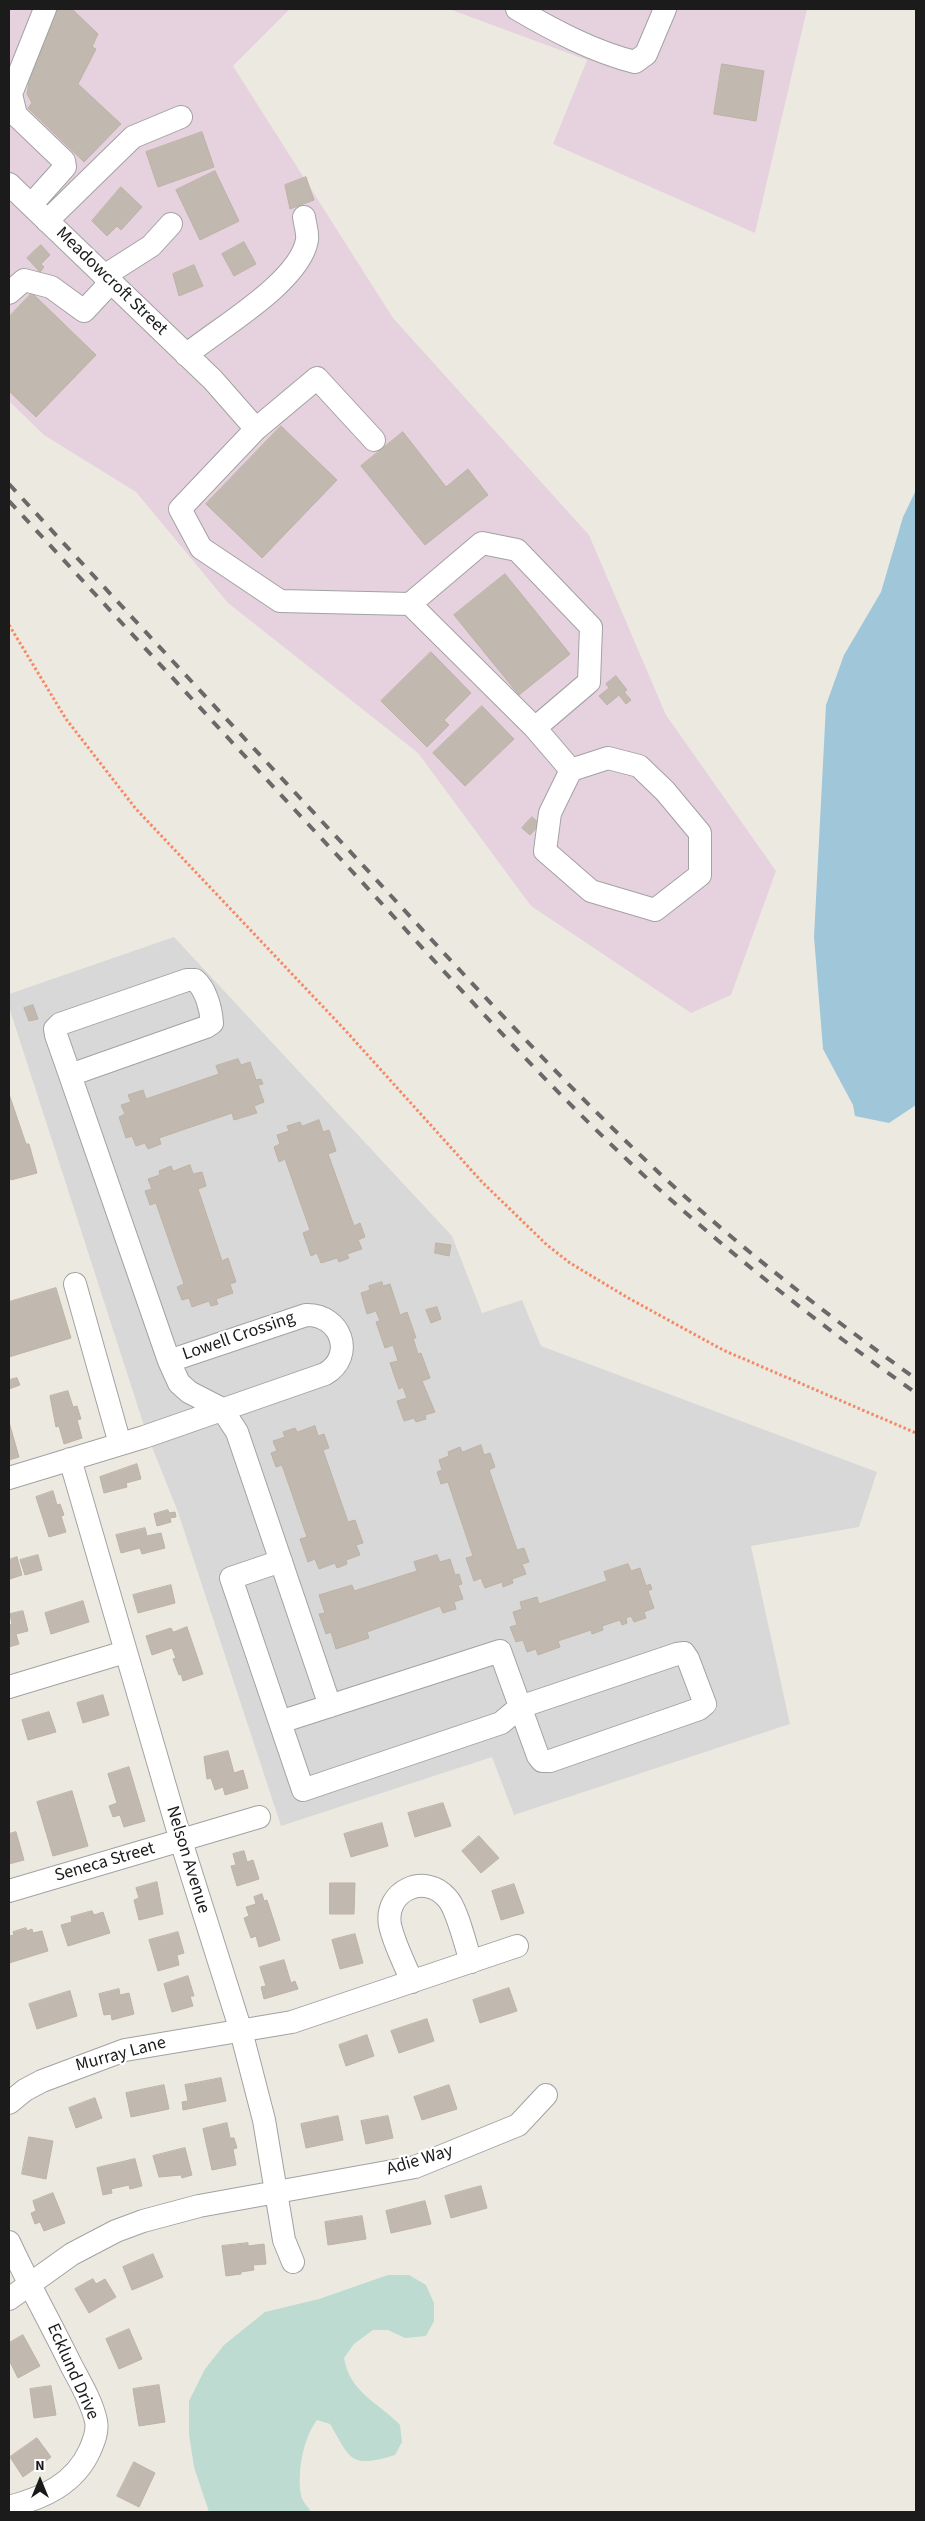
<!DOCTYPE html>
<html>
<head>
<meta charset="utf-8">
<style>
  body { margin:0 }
  #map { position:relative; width:925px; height:2521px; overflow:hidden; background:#eceae0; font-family:"Source Sans 3",sans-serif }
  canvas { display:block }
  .frame { position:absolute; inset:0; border:10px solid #1b1b1b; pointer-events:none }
  .north { position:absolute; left:15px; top:2456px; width:50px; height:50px; -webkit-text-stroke:4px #fff; paint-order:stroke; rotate:0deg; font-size:14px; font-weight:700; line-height:20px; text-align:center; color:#1b1b1b }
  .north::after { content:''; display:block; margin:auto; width:18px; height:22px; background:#1b1b1b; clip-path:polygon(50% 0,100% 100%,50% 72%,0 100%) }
</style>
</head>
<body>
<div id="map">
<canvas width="925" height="2521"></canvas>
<div class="frame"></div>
<div class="north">N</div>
</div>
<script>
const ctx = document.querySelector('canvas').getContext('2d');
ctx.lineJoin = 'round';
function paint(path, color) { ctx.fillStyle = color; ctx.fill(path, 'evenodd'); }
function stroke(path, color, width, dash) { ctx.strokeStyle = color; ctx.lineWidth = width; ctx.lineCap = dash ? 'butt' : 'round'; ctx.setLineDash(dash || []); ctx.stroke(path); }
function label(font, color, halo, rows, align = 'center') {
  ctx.font = font + ' "Source Sans 3",sans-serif'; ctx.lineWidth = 4.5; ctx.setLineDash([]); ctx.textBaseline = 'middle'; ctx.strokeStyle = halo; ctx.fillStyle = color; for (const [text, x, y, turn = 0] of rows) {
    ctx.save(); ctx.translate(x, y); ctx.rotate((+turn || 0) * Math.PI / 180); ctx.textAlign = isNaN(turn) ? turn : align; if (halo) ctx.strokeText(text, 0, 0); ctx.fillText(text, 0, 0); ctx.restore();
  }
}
const residential = new Path2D(`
  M174 937 452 1236 482 1313 522 1300 541 1346 877 1472 859 1527 751 1546 790 1724 514 1815 492 1757 281 1826 178 1512 146 1432 9 1007V994Z`);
const industrial = new Path2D(`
  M9 9H290L233 66 393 318 589 535 666 715 776 871 731 995 691 1013 531 906 418 753 228 603 136 492 44 435 9 401Z
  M449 9H807L755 233 553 144 587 60Z`);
const wetland = new Path2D(`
  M388 2275H409L426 2285 434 2303V2321L426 2336 405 2338 388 2330H373L354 2344 344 2358C350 2393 378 2402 400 2425L402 2442 395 2455C349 2469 351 2459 330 2424L317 2420C303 2438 297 2473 301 2495 302 2501 308 2507 311 2512H209L194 2467 189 2434V2401L205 2369 224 2345 265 2312 319 2299Z`);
const water = new Path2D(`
  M916 490V1105L889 1123 855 1116 853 1105 823 1049 814 937 826 705 844 655 881 592 903 517Z`);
const building = new Path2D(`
  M55 9H72L98 34 92 47 96 49 78 84 121 124 84 162 28 108 32 103 27 94 29 83 24 80Z
  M722 64 764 71 756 121 714 114Z
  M202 132 214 167 158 187 146 152Z
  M215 171 239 221 200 240 176 190Z
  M306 177 314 200 290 209 285 185Z
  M121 187 142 207 121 230 117 226 107 236 92 221Z
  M244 242 256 264 234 276 222 254Z
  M41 245 50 255 41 264 44 267 40 272 27 258Z
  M194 265 203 286 179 296 173 274Z
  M32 293 96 355 36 417 9 391V317Z
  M281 426 337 480 262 558 206 504Z
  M403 432 446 487 468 469 488 495 425 545 361 466Z
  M505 574 570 654 519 695 454 615Z
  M431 652 471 693 444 720 449 725 427 747 381 701Z
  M616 676 627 690 624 692 631 700 626 704 619 695 607 705 599 696 609 688 606 684Z
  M482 706 514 739 465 786 433 753Z
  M532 817 540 824 530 835 522 828Z
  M33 1005 38 1019 29 1021 24 1008Z
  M238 1059 241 1065 250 1062 256 1080 261 1079 263 1084 258 1085 264 1102 254 1106 257 1113 234 1120 232 1113 159 1138 161 1144 148 1149 145 1143 136 1146 132 1136 126 1138 119 1117 125 1114 121 1105 131 1102 128 1095 143 1090 146 1099 219 1074 216 1066Z
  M9 1094 26 1144H29L37 1173 11 1180 9 1172Z
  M319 1120 323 1132 329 1130 336 1151 328 1154 354 1226 360 1223 365 1237 358 1240 362 1249 347 1254 349 1258 339 1262 337 1258 321 1263 317 1253 311 1256 303 1233 310 1230 285 1159 279 1162 274 1147 280 1144 277 1135 289 1131 287 1126 300 1122 302 1126Z
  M190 1165 193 1174 202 1172 206 1186 198 1189 222 1261 228 1258 236 1282 230 1284 233 1293 216 1299 218 1304 211 1306 209 1301 192 1307 189 1298 182 1300 177 1287 184 1284 156 1203 150 1205 145 1191 152 1189 148 1179 160 1175 159 1171 171 1166 173 1171Z
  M436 1243 451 1245 449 1256 435 1253Z
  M382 1282 383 1286 390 1284 400 1315 407 1312 416 1338H413L418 1354 421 1353 430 1378 422 1381 435 1412 425 1415 426 1419 416 1422 414 1418 404 1421 397 1401 407 1398 403 1387 399 1389 390 1363 398 1361 393 1345 385 1348 376 1322 380 1321 376 1311 367 1314 361 1293 370 1290 369 1286Z
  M56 1288 71 1338 9 1357V1302Z
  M437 1307 441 1319 431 1323 426 1310Z
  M17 1378 20 1385 9 1389V1380Z
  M68 1391 73 1407 77 1406 81 1419 77 1420 82 1438 64 1444 59 1426 56 1427 50 1396Z
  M9 1422 19 1457 9 1460Z
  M315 1426 318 1436 324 1434 329 1448 323 1450 348 1522 355 1520 363 1543 356 1545 360 1555 346 1560 347 1564 337 1568 335 1563 319 1569 315 1559 308 1562 300 1539 307 1537 282 1465 276 1467 271 1453 277 1451 273 1441 285 1437 283 1432 295 1428 297 1432Z
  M481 1445 484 1455 490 1453 495 1467 489 1470 517 1550 524 1548 529 1562 522 1564 526 1574 512 1579 513 1583 503 1587 502 1582 485 1588 481 1578 474 1581 466 1558 473 1556 448 1482 441 1484 437 1472 442 1470 439 1460 449 1456 448 1452 460 1447 462 1452Z
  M137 1464 141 1479 126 1483 127 1487 104 1493 100 1477Z
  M53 1491 57 1505 60 1504 64 1515 61 1516 66 1532 49 1537 36 1497Z
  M168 1510 169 1513 175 1512 176 1517 170 1518 171 1522 157 1526 154 1514Z
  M145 1528 147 1536 161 1533 165 1548 142 1554 140 1548 121 1553 116 1535Z
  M38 1555 42 1570 25 1575 20 1560Z
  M437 1555 440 1562 450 1559 455 1575 459 1574 462 1584 458 1585 463 1599 454 1602 456 1609 443 1613 440 1606 367 1632 369 1638 336 1649 331 1632 326 1634 319 1614 325 1613 319 1595 352 1585 354 1591 417 1571 414 1562Z
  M17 1557 22 1575 10 1579 9 1560Z
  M628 1564 631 1571 640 1568 646 1586 650 1584 652 1589 648 1591 654 1608 644 1612 646 1618 634 1622 631 1616 626 1618 627 1623 622 1625 620 1620 602 1626 603 1630 592 1634 591 1630 558 1641 560 1647 538 1655 536 1649 527 1652 523 1640 516 1642 510 1627 517 1625 513 1612 522 1609 520 1602 537 1597 539 1604 607 1581 604 1572Z
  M171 1585 175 1603 138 1613 133 1595Z
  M83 1601 89 1622 51 1634 45 1613Z
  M23 1611 28 1631 16 1634 19 1644 9 1647V1625L12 1624 10 1614Z
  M187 1627 203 1674 183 1681 181 1674 179 1675 173 1659 176 1658 172 1648 152 1655 146 1636 171 1628 173 1632Z
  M103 1695 109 1715 83 1723 77 1703Z
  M49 1712 56 1732 28 1740 22 1720Z
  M228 1751 234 1773 243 1770 248 1788 225 1795 223 1787 215 1790 211 1778 207 1779 204 1757Z
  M129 1767 145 1821 124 1827 120 1815 113 1817 109 1806 117 1803 108 1774Z
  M72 1791 88 1846 53 1856 37 1802Z
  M443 1803 451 1826 415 1837 408 1813Z
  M382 1823 388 1846 351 1857 344 1834Z
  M16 1832 24 1860 9 1864V1834Z
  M479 1836 499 1858 481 1873 462 1851Z
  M244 1851 247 1862 253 1860 259 1879 237 1886 231 1866 236 1865 233 1854Z
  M157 1882 163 1914 139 1920 134 1900 139 1898 136 1888Z
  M330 1883H355L354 1914H330Z
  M514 1884 524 1913 501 1920 492 1891Z
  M262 1894 264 1901 267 1900 280 1940 259 1947 256 1936 251 1938 244 1918 249 1916 246 1907 256 1904 254 1897Z
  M92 1911 94 1915 103 1912 110 1933 68 1946 61 1925 72 1922 71 1917Z
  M26 1928 27 1931 32 1929 33 1933 42 1931 48 1951 9 1963V1936L14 1935 13 1932Z
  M178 1932 184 1953 177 1955 179 1965 158 1971 149 1940Z
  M355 1934 363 1963 340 1969 332 1940Z
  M284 1960 291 1983 295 1981 298 1989 264 1999 261 1987 266 1986 260 1967Z
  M188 1976 194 1996H190L193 2006 172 2012 164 1984Z
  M509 1988 517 2011 480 2023 473 2000Z
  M119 1989 120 1995 129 1993 134 2014 112 2020 111 2014 104 2015 99 1994Z
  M70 1991 77 2016 37 2029 29 2004Z
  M427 2019 434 2041 399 2053 391 2031Z
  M367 2035 374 2056 346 2066 339 2045Z
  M221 2078 226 2101 183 2110 182 2102 188 2101 185 2085Z
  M164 2085 169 2109 131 2117 126 2093Z
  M449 2085 457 2109 422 2120 414 2097Z
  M95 2098 102 2118 76 2128 69 2108Z
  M338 2116 343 2140 306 2148 301 2124Z
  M388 2116 393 2138 366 2144 361 2121Z
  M227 2123 230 2138H234L237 2148 233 2149 236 2165 212 2170 203 2129Z
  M29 2137 53 2141 46 2179 22 2174Z
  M185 2148 192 2175 182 2178 181 2175 159 2177 153 2156Z
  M135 2159 142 2186 130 2189 129 2185 111 2189 112 2193 103 2195 97 2168Z
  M481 2186 487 2208 451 2218 445 2196Z
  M53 2193 65 2223 44 2231 40 2222 35 2224 31 2213 36 2211 33 2201Z
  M425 2201 431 2224 391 2233 386 2211Z
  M362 2216 366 2239 328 2245 325 2222Z
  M248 2243V2246L264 2244 266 2264 253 2265 254 2270 241 2272V2274L226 2276 222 2246Z
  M153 2254 163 2277 132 2290 123 2267Z
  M93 2279 96 2284 105 2279 116 2297 89 2313 75 2289Z
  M129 2329 142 2359 119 2369 106 2339Z
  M23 2335 40 2366 18 2378 9 2360V2343Z
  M159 2385 165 2422 139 2426 133 2389Z
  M51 2386 56 2415 34 2418 30 2389Z
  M37 2438 51 2457 23 2477 10 2457Z
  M134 2462 155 2473 139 2507 117 2496Z`);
const path = new Path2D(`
  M9 625 66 719 136 809 345 1030 482 1182 547 1245 570 1263 630 1299 723 1350 916 1433`);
const minor = new Path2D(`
  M517 9C553 30 594 52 635 62L646 54 665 9
  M9 184 213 380 256 429 317 378 374 440
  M31 205 65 167 64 161 16 115 11 94 45 9
  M47 221 133 137 181 117
  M104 276 151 246 171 224
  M9 293 24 280 51 287 84 311 111 282
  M186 355C219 328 300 282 307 240 308 233 305 224 304 217
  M256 429 180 509 201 548 280 601 410 604 535 728 571 770 550 813 545 851 591 891 655 910 700 875V833L665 791 639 766 608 758 571 770
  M410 604 482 543 517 550 591 627 589 682 535 728
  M70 1075 206 1027 212 1023C211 1009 206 989 195 980H187L60 1024 55 1029 56 1035 70 1075 169 1361 179 1383 189 1392 222 1409 237 1432 330 1706
  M75 1284 120 1444
  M70 1459 181 1841 241 2031 264 2120 284 2240 293 2262
  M9 1478 144 1437 325 1374C356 1356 341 1314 306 1315L169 1361
  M9 1687 125 1652
  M280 1722 500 1651 538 1756 542 1761H550L699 1709 705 1704 688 1659 684 1653 677 1654 520 1707 501 1723 303 1790 231 1578 281 1561
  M9 1891 259 1817
  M412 1982C405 1964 394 1944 390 1925 384 1891 425 1872 447 1898 457 1908 466 1947 471 1962
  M9 2103 25 2090 42 2081 125 2050 292 2022 517 1946
  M9 2242C28 2283 51 2324 71 2365 80 2382 92 2402 96 2421 98 2431 94 2441 90 2450 75 2484 43 2498 9 2507
  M9 2299 72 2254 116 2231 143 2221 199 2206 415 2167 518 2125 546 2095`);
const rail = new Path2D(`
  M9 484C125 610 241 735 358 860 455 965 552 1072 656 1170 737 1246 826 1314 916 1379
  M9 501C122 623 235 746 349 868 447 974 544 1084 651 1182 735 1258 824 1328 916 1393`);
const streetNames = [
  ["Meadowcroft Street",111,282,44],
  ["Lowell Crossing",239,1337,-19],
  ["Nelson Avenue",187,1860,73],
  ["Seneca Street",105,1863,-16],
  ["Murray Lane",121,2055,-15],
  ["Adie Way",420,2161,-17],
  ["Ecklund Drive",72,2372,66]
];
paint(residential, '#d9d8d8');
paint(industrial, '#e6d2df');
paint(wetland, '#bddbd1');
paint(water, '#a0c6da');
paint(building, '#c1b9b0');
stroke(building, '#beb2a3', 1);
stroke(minor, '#a2a2a2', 24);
stroke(path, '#f88765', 3, [2.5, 2.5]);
stroke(minor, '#fff', 22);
stroke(rail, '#696969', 4, [10, 10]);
label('18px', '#1b1b1b', '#fff', streetNames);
</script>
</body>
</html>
